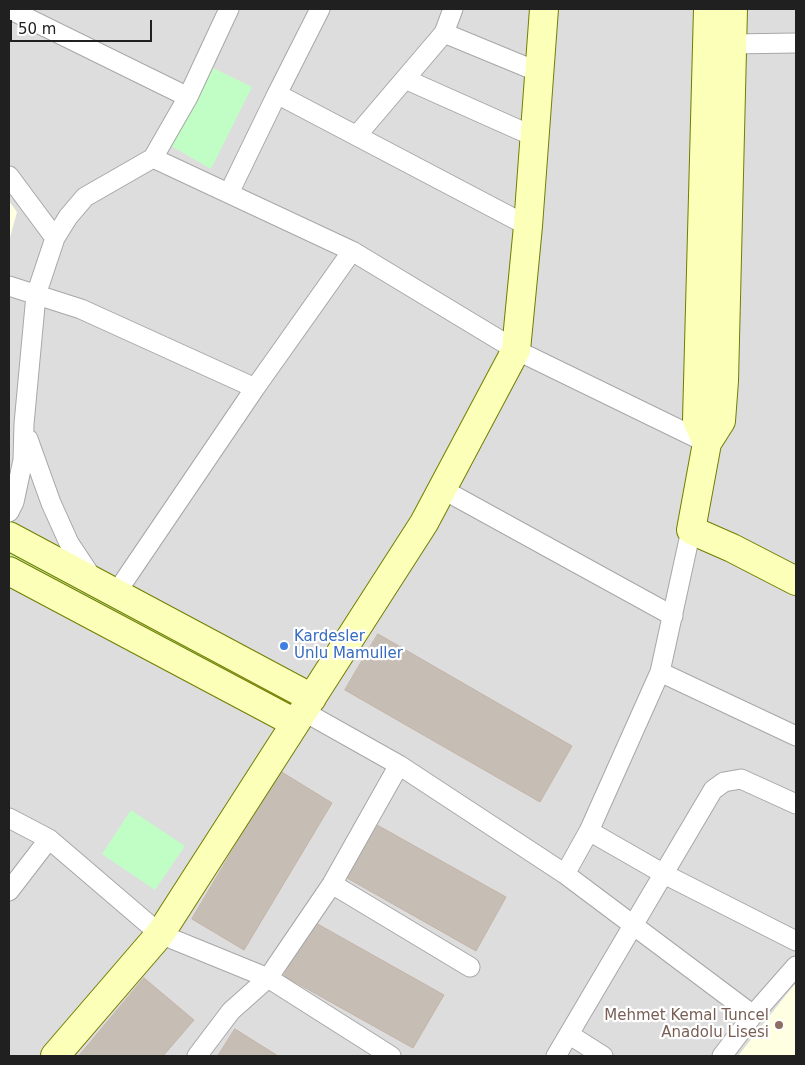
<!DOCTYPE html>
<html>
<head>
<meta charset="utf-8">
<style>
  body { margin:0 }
  #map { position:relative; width:805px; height:1065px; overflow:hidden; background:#f2eee6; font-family:"DejaVu Sans",sans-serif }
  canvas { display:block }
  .frame { position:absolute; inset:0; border:10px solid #202020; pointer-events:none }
  .scale { position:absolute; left:10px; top:20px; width:142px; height:22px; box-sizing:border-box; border:2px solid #202020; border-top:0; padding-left:6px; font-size:15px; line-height:18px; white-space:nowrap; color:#202020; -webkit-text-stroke:4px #fff; paint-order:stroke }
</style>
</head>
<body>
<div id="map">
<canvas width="805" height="1065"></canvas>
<div class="frame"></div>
<div class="scale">50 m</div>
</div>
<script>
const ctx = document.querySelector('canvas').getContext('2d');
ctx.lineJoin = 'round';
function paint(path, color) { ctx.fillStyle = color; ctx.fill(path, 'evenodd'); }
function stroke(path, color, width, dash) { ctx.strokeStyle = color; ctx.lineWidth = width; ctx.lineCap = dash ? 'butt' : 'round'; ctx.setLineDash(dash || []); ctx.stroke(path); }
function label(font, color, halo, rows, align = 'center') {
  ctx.font = font + ' "DejaVu Sans",sans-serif'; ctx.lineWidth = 4.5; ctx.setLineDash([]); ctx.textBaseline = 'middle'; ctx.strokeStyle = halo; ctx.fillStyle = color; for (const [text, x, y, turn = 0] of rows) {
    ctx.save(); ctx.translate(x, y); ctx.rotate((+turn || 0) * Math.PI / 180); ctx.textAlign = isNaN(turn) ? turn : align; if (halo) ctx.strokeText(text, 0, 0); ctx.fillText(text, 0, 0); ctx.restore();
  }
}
const residential = new Path2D(`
  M9 9H796V1056H9Z`);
const education = new Path2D(`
  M9 201 17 212 9 241Z
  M796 983V1056H738L786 995Z`);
const grass = new Path2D(`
  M9 548 294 697 288 709 9 560Z`);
const park = new Path2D(`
  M207 65 252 87 211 169 166 143Z
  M131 810 185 846 155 890 102 854Z`);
const building = new Path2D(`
  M378 634 572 746 540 802 345 690Z
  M280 771 332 803 244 950 192 919Z
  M377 825 506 897 476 951 347 878Z
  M314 922 444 995 413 1048 284 976Z
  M144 978 194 1020 163 1056H79Z
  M235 1029 278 1056H218Z`);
const street = new Path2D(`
  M9 9 188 97
  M444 33 541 73
  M732 44 796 43
  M405 79 535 137
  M277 94 320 9
  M358 134 444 33 453 9
  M153 158 352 251 516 350 707 443
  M9 176 55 238
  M229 193 277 94 528 226
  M9 286 81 309 255 388 352 251
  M28 439 51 503 69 543 93 579
  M442 489 673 616
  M9 512 14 502 23 460 24 424 36 295 55 238 68 217 85 197 153 158 188 97 229 9
  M691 530 660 672 796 736
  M116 593 255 388
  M660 672 589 831 664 874 796 941
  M303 711 399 765 565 874 753 1015
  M9 818 49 839 160 934 268 978 391 1056
  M565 874 589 831
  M332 884 470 967
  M9 891 49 839
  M570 1035 603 1056
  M197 1056 231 1011 268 978 332 884 399 765
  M556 1056 713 790 724 782 741 779 796 804
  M722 1056 753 1015 796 966`);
const secondary = new Path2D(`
  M733 9 724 381 721 421 707 443 691 530 732 548 796 581
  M707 443 697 420 708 9
  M9 536 312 698
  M9 571 295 723
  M55 1056 160 934 424 523 516 350 528 226 544 9`);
const markers = [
  [284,646,5,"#3f7fe0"],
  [779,1025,5,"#8d6e63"]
];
const shopNames = [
  ["Kardesler",294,637],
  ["Unlu Mamuller",294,654]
];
const educationNames = [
  ["Mehmet Kemal Tuncel",769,1016],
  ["Anadolu Lisesi",769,1033]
];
paint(residential, '#dedddd');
paint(education, '#ffffe2');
paint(grass, '#cbefa9');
paint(park, '#c1fec6');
paint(building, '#c6bdb5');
stroke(building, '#c5b4a7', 1);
stroke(street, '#a7a7a7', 21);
stroke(secondary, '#707f00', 30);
stroke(street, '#fff', 19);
stroke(secondary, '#fbffb7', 28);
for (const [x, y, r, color] of markers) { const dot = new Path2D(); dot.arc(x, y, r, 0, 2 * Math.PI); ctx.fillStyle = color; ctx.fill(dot); stroke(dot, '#fff', 2); }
label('15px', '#366cbe', '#fff', shopNames, 'left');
label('15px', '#785e54', '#fff', educationNames, 'right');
</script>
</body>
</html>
